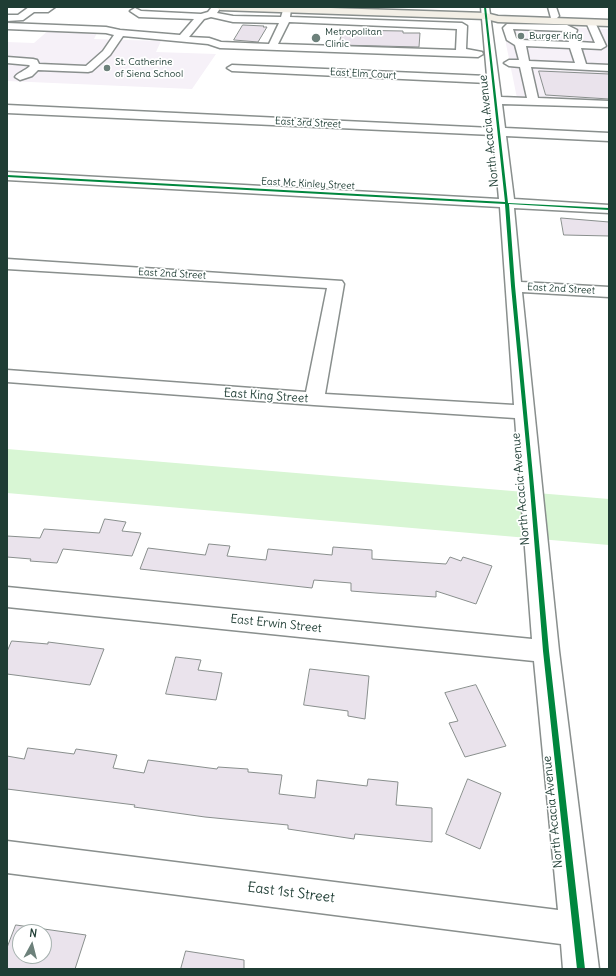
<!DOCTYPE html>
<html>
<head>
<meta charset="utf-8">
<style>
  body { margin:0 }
  #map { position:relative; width:616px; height:976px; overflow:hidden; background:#fff; font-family:Delius,sans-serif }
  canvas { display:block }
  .frame { position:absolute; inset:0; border:8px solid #1f3d34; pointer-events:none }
  .north { position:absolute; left:12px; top:924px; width:40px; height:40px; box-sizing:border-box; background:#fff; border:1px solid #a5b1ae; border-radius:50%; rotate:7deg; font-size:11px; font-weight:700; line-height:16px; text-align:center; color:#1f3d34 }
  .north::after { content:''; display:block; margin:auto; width:14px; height:18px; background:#6d817b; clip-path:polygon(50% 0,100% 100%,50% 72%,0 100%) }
</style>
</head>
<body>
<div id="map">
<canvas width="616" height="976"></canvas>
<div class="frame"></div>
<div class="north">N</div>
</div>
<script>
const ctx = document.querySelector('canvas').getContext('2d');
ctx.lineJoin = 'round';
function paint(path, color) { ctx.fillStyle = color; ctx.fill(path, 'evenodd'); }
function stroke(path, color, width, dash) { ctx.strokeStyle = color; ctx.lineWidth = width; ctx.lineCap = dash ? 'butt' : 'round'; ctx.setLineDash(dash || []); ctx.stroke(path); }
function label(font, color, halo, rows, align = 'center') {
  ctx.font = font + ' Delius,sans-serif'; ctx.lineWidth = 3.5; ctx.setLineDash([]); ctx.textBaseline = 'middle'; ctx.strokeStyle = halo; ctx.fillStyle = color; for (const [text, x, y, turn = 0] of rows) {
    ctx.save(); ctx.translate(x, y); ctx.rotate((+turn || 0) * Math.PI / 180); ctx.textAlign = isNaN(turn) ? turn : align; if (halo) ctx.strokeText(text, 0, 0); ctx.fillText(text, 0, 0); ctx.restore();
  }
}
const built = new Path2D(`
  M505 27H567L609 29V107L518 103 506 44Z
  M50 29 98 31 94 39 161 41 156 52 216 54 192 89 7 81V42L34 43Z`);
const green = new Path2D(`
  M7 449 609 499V545L7 493Z`);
const building = new Path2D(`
  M243 25 264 26 263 27H267L258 42 234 40Z
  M343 30 403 31V33H420L419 47 339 45Z
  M539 71 609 74V99L546 95Z
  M561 218 609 222V236L564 235Z
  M105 519 126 522 122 531 141 533 132 556 63 549 57 563 30 561 31 559 7 557V536L40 538 44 529 99 533Z
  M209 544 230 546 227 556 266 560 268 549 332 555 333 547 372 550V559L446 564 450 557 461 561 463 557 492 566 476 604 436 591V597L376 593 351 591V583L314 580 312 588 140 569 148 548 205 555Z
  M12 641 48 644V642L104 649 90 685 7 674V652Z
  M176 657 201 660 198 670 222 673 216 700 166 694Z
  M310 669 369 676 365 719 348 716V711L304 705Z
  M476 685 506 746 465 757 449 723 458 721 445 693Z
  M28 748 74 754 76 749 117 755 113 768 144 773 148 760 217 769 218 767 248 769V772L282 775 279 794 315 798 317 780 367 786 368 779 398 782 396 805 432 808V842L355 834 354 839 288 829V825L205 817 134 807 135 805 7 789V756L24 759Z
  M468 779 501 793 480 849 446 834Z
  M16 925 86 935 75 969H7V948ZM20 932H44V956H20Z
  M186 951 244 960V969H181Z`);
const minor = new Path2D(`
  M29 7H55L48 12H34L23 20 7 21V15H18Z
  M212 7H221L217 13 233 16 281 17 284 7H290L291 9 290 17 462 23 467 26 466 49 482 52 483 54 478 57 220 48 208 44 123 36 110 55 92 71 88 72 38 70 32 76 20 80 15 77C17 73 25 71 30 66L29 65 7 63V57L33 59 37 60 39 64 86 66 103 51 114 35 106 33 7 29V23L106 27 120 30 180 35 194 19 139 17 130 11 135 8 141 11 201 14 208 12ZM211 17 233 22 279 23 269 44 221 42 209 38 189 37 204 19ZM289 22 457 29 456 50 278 44Z
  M481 7H489L501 97 527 98 520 67 509 66 504 63 509 60H519L515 45 507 40 503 28 507 24 567 25 577 30 576 33 579 42 595 43 586 22 588 20H594L606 46 601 49 581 48 586 64 609 65V71L531 67 538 98 609 101V107L502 104 505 128 609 133V141L506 136 514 199 609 205V213L514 208 521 282 609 287V297L522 292 559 651 599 969H563L561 944 7 873V841L558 910 534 661 7 607V587L532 639 515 418 314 405 7 382V370L306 392 327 288 7 269V259L342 281 344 284 325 394 514 405 500 207 7 180V172L499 199 493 135 7 113V105L492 128 488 83 232 71 227 68 232 65 487 76ZM513 29 566 31 569 42 521 40 516 38ZM526 46 570 48 575 63 529 61Z
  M548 7H556L559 16 557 18H551Z`);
const major = new Path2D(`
  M216 7H300L486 13 498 16 609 20V26L498 22 486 19 220 10Z`);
const cycleway = new Path2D(`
  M484 7H486L508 203 609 208V210L509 204 515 286 533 476 549 651 585 969H577L543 651 529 476 511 286 505 204 7 177V175L505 202Z`);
const markers = [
  [521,36,4,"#6d817b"],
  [316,38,5,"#6d817b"],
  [107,68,4,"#6d817b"]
];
const farPoinames = [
  ["Metropolitan",325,32],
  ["Clinic",325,44],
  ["Burger King",529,36],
  ["St. Catherine",115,62],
  ["of Siena School",115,74]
];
const farStreetnames = [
  ["East Elm Court",363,74,3],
  ["East 3rd Street",308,123,3],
  ["East Mc Kinley Street",308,184,3],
  ["East 2nd Street",172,274,3],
  ["East 2nd Street",561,289,3]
];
const streetNames = [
  ["North Acacia Avenue",489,131,-96],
  ["East King Street",266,396,4],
  ["North Acacia Avenue",521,489,-95],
  ["East Erwin Street",276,624,6],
  ["North Acacia Avenue",553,812,-96]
];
const nearStreetnames = [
  ["East 1st Street",291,893,7]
];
paint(built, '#f6f1f8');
paint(green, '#d8f6d4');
paint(building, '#eae3ec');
stroke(building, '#898f8d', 1);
stroke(minor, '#898f8d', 3);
stroke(major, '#898f8d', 3);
paint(minor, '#fff');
paint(major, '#f3efe6');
paint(cycleway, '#00873e');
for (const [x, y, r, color] of markers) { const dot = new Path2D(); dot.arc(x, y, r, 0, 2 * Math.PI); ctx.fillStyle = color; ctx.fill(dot); stroke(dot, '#fff', 1.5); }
label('10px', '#1f3d34', '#fff', farPoinames, 'left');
label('10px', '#1f3d34', '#fff', farStreetnames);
label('12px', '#1f3d34', '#fff', streetNames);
label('14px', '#1f3d34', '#fff', nearStreetnames);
</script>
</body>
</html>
